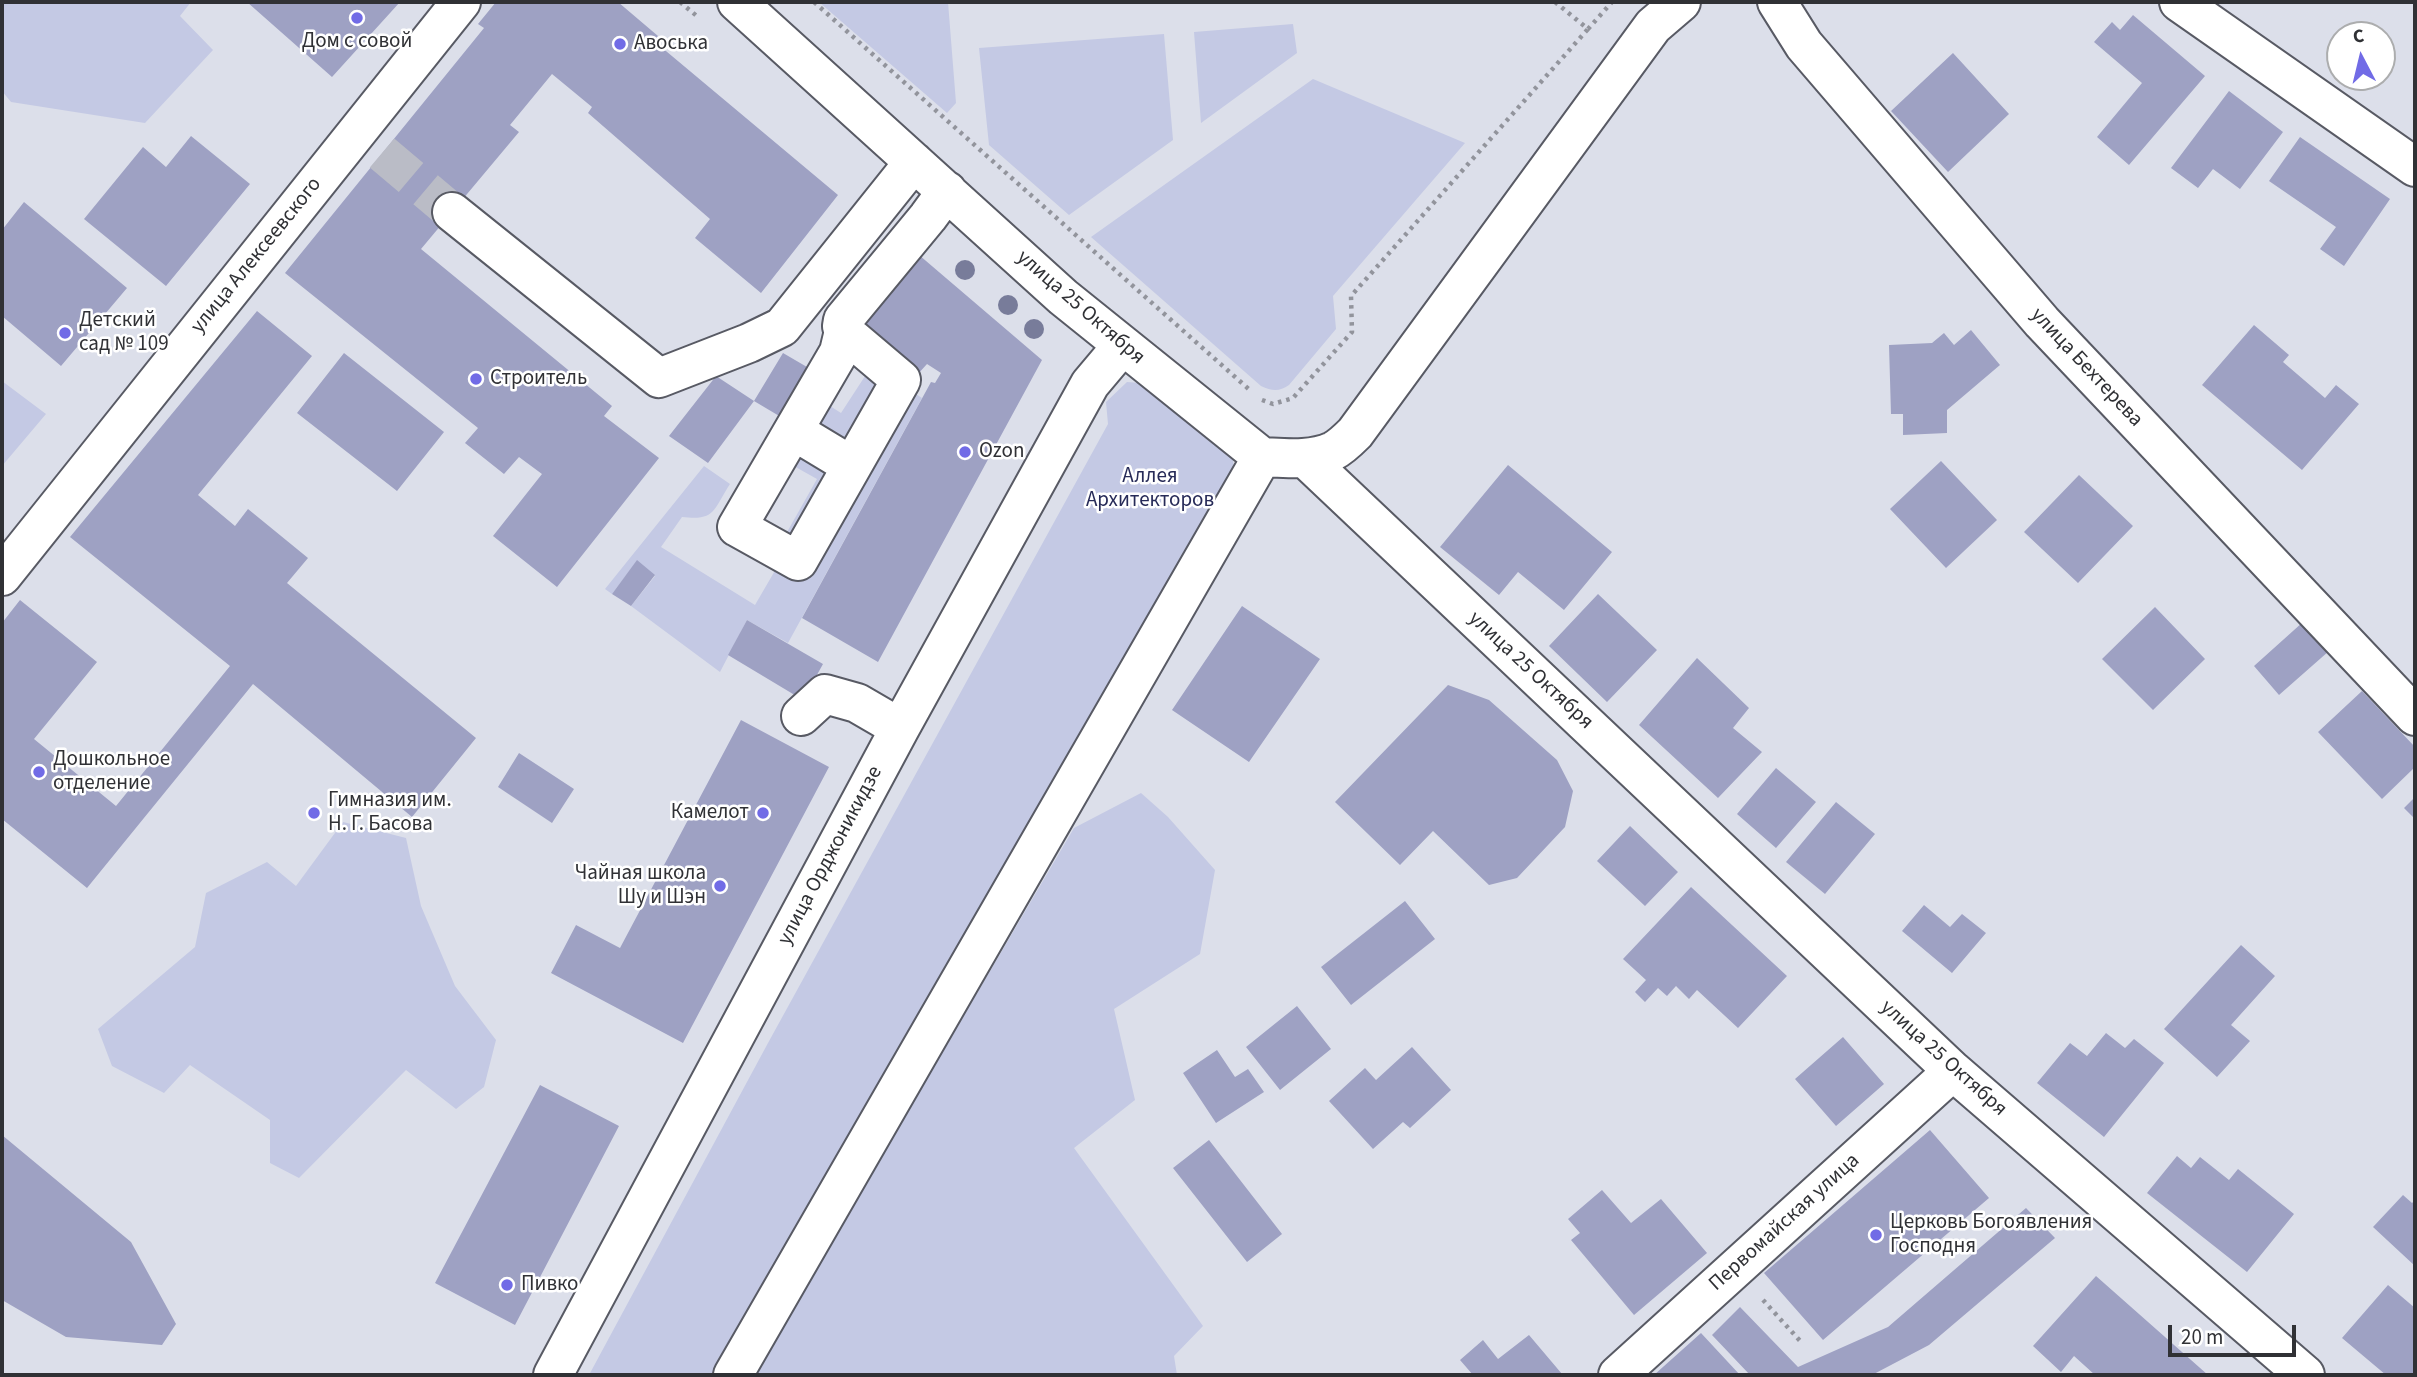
<!DOCTYPE html>
<html>
<head>
<meta charset="utf-8">
<style>
  body { margin:0 }
  #map { position:relative; width:2417px; height:1377px; overflow:hidden; background:#dcdfea; font-family:"Source Sans 3",sans-serif }
  canvas { display:block }
  .frame { position:absolute; inset:0; border:4px solid #303135; pointer-events:none }
  .north { position:absolute; left:2326px; top:21px; width:70px; height:70px; box-sizing:border-box; background:#fff; border:2px solid #acadae; border-radius:50%; rotate:353deg; font-size:19px; font-weight:700; line-height:28px; text-align:center; color:#303135 }
  .north::after { content:''; display:block; margin:auto; width:24px; height:32px; background:#716be6; clip-path:polygon(50% 0,100% 100%,50% 72%,0 100%) }
  .scale { position:absolute; left:2168px; top:1325px; width:128px; height:32px; box-sizing:border-box; border:4px solid #303135; border-top:0; padding-left:9px; font-size:21px; line-height:24px; white-space:nowrap; color:#303135; -webkit-text-stroke:5px #fff; paint-order:stroke }
</style>
</head>
<body>
<div id="map">
<canvas width="2417" height="1377"></canvas>
<div class="frame"></div>
<div class="north">С</div>
<div class="scale">20 m</div>
</div>
<script>
const ctx = document.querySelector('canvas').getContext('2d');
ctx.lineJoin = 'round';
function paint(path, color) { ctx.fillStyle = color; ctx.fill(path, 'evenodd'); }
function stroke(path, color, width, dash) { ctx.strokeStyle = color; ctx.lineWidth = width; ctx.lineCap = dash ? 'butt' : 'round'; ctx.setLineDash(dash || []); ctx.stroke(path); }
function label(font, color, halo, rows, align = 'center') {
  ctx.font = font + ' "Source Sans 3",sans-serif'; ctx.lineWidth = 5; ctx.setLineDash([]); ctx.textBaseline = 'middle'; ctx.strokeStyle = halo; ctx.fillStyle = color; for (const [text, x, y, turn = 0] of rows) {
    ctx.save(); ctx.translate(x, y); ctx.rotate((+turn || 0) * Math.PI / 180); ctx.textAlign = isNaN(turn) ? turn : align; if (halo) ctx.strokeText(text, 0, 0); ctx.fillText(text, 0, 0); ctx.restore();
  }
}
const green = new Path2D(`
  M2 2H191L180 16 213 50 145 123 11 102 2 91Z
  M819 2H948L956 103 947 113Z
  M1293 24 1297 53 1201 123 1194 32Z
  M1164 34 1173 140 1069 215 989 145 979 48Z
  M1313 79 1465 143 1333 296 1336 329 1289 385C1279 392 1272 391 1261 386L1091 237Z
  M869 370 889 386 793 547 782 541 817 479 783 460 819 399 841 413Z
  M2 381 46 414 2 466Z
  M1127 382 1140 383 1230 453 1233 459 1234 473 714 1375H589L768 1043 1108 424 1106 402Z
  M908 389 922 398 788 643 747 620 720 672 631 606 655 576 637 561 612 594 605 589 704 466 730 484C713 510 716 521 682 517L661 547 755 605 780 562Z
  M1141 793 1168 817 1215 870 1200 954 1114 1009 1135 1100 1074 1148 1203 1326 1174 1356 1177 1375H753L1074 828Z
  M343 822 406 838 421 906 455 986 496 1040 484 1087 456 1109 406 1070 299 1178 270 1163V1120L190 1065 164 1093 112 1066 98 1029 195 947 206 893 267 862 296 886Z`);
const building = new Path2D(`
  M247 2H400L332 77Z
  M496 2H618L658 36 654 41 838 195 761 293 695 238 710 219 588 113 592 107 552 74 510 125 519 132 421 249 612 406 604 416 659 458 557 587 493 536 542 474 519 457 504 474 465 443 478 428 285 273 484 28 478 24Z
  M2133 15 2205 76 2129 165 2097 137 2142 83 2094 42 2112 22 2120 30Z
  M1953 53 2009 114 1948 172 1891 111Z
  M2229 91 2283 132 2240 189 2213 169 2198 188 2171 168Z
  M191 136 250 184 166 286 84 219 143 147 166 167Z
  M2300 137 2390 199 2344 266 2320 249 2336 227 2269 181Z
  M24 202 127 288 61 366 2 316V230Z
  M912 249 1042 360 878 662 802 618 931 382 935 383 941 373 927 364 917 375 853 320Z
  M257 311 312 356 198 495 235 526 248 509 308 558 287 583 476 738 412 817 253 684 87 888 2 819V623L20 600 97 662 34 739 116 806 230 666 70 537Z
  M2254 325 2289 355 2283 362 2325 398 2336 385 2359 404 2302 470 2202 385Z
  M1971 330 2000 365 1947 410V433L1903 435V414H1891L1889 345 1932 343 1944 333 1954 345Z
  M344 353 444 432 397 491 297 413Z
  M783 353 819 374 791 423 754 401Z
  M716 376 754 401 708 463 669 436Z
  M1941 461 1997 520 1946 568 1890 509Z
  M1508 465 1612 552 1564 610 1518 572 1499 595 1440 547Z
  M2079 475 2133 526 2078 583 2024 532Z
  M637 560 655 575 631 606 612 594Z
  M1598 594 1657 650 1607 702 1549 646Z
  M1242 606 1320 659 1249 762 1172 710Z
  M2155 607 2205 659 2153 710 2102 659Z
  M747 620 823 664 803 700 728 655Z
  M2303 622 2329 651 2279 695 2254 666Z
  M1697 658 1749 708 1733 728 1762 752 1718 798 1639 725Z
  M1448 685 1489 700 1557 760 1573 791 1565 827 1517 878 1489 885 1433 831 1400 865 1335 802Z
  M2362 691 2415 747V767L2382 799 2318 732Z
  M741 720 829 767 683 1043 551 973 576 925 620 948Z
  M519 753 574 789 552 823 498 787Z
  M1776 768 1816 802 1776 848 1737 814Z
  M2415 797V819L2404 808Z
  M1836 802 1875 834 1825 894 1786 862Z
  M1630 826 1678 872 1645 906 1597 861Z
  M1691 887 1787 976 1738 1028 1697 990 1689 999 1676 986 1667 996 1658 988 1645 1002 1635 992 1646 980 1623 959Z
  M1405 901 1435 939 1351 1005 1321 967Z
  M1924 905 1950 927 1962 914 1986 933 1952 973 1902 931Z
  M2241 945 2275 976 2231 1025 2250 1041 2217 1077 2164 1029Z
  M1297 1006 1331 1049 1280 1090 1246 1047Z
  M2106 1033 2125 1048 2134 1039 2164 1063 2104 1137 2037 1083 2070 1043 2087 1056Z
  M1843 1037 1884 1084 1836 1126 1795 1079Z
  M1412 1047 1451 1090 1410 1128 1403 1122 1373 1149 1329 1101 1365 1068 1376 1080Z
  M1217 1050 1235 1077 1248 1069 1264 1092 1216 1123 1183 1073Z
  M540 1085 619 1126 515 1325 435 1283Z
  M1930 1130 1989 1198 1823 1340 1764 1273Z
  M2 1135 131 1242 176 1324 162 1345 66 1337 2 1300Z
  M1209 1140 1282 1234 1247 1262 1173 1168Z
  M2177 1156 2191 1168 2200 1157 2229 1180 2238 1169 2294 1214 2247 1272 2147 1193Z
  M1602 1190 1631 1223 1661 1199 1707 1253 1634 1315 1571 1240 1580 1233 1568 1219Z
  M2403 1195 2412 1203 2415 1200V1266L2373 1227Z
  M2026 1208 2055 1238 1929 1345 1872 1375H1750L1712 1335 1740 1307 1798 1367 1888 1327Z
  M2096 1276 2208 1375H2095L2074 1356 2061 1372 2033 1346Z
  M2388 1285 2415 1308V1375H2386L2342 1338Z
  M1701 1333 1740 1375H1654Z
  M1529 1335 1562 1374 1560 1375H1473L1460 1360 1483 1340 1498 1359Z`);
const minorTunnel = new Path2D(`
  M382 153 452 212`);
const path = new Path2D(`
  M680 2 698 17
  M814 2 1252 392
  M1555 2 1588 29 1612 2
  M1262 400 1273 404 1293 398 1352 332 1351 296 1588 29
  M1763 1300 1802 1343`);
const minor = new Path2D(`
  M737 2 1063 297 1262 457C1286 458 1311 461 1333 451 1341 447 1349 439 1355 433L1653 26 1681 2
  M1777 2 1804 45 2042 322 2415 716
  M2179 2 2415 167
  M452 212 659 378 749 343 782 327 914 162
  M844 331 839 352 737 527 798 561 901 380 849 336 842 326 843 320 928 217 947 191
  M794 431 852 466
  M1305 458 1953 1071 2305 1375
  M2 576 461 2
  M801 716 825 694 857 703 900 728
  M553 1375 900 728 1090 384 1122 346
  M733 1375 1262 457
  M1618 1375 1953 1071`);
const trees = [
  [965,270],
  [1008,305],
  [1034,329]
];
const markers = [
  [357,18,7,"#716be6"],
  [620,44,7,"#716be6"],
  [65,333,7,"#716be6"],
  [476,379,7,"#716be6"],
  [965,452,7,"#716be6"],
  [39,772,7,"#716be6"],
  [314,813,7,"#716be6"],
  [763,813,7,"#716be6"],
  [720,886,7,"#716be6"],
  [1876,1235,7,"#716be6"],
  [507,1285,7,"#716be6"]
];
const poiNames = [
  ["Дом с совой",357,42,"center"],
  ["Авоська",634,44],
  ["Детский",79,321],
  ["сад № 109",79,345],
  ["Строитель",490,379],
  ["Ozon",979,452],
  ["Дошкольное",53,760],
  ["отделение",53,784],
  ["Гимназия им.",328,801],
  ["Н. Г. Басова",328,825],
  ["Камелот",749,813,"right"],
  ["Чайная школа",706,874,"right"],
  ["Шу и Шэн",706,898,"right"],
  ["Церковь Богоявления",1890,1223],
  ["Господня",1890,1247],
  ["Пивко",521,1285]
];
const streetNames = [
  ["улица Алексеевского",257,256,-51],
  ["улица 25 Октября",1080,308,41],
  ["улица Бехтерева",2086,368,47],
  ["улица 25 Октября",1530,671,43],
  ["улица Орджоникидзе",831,856,-62],
  ["улица 25 Октября",1943,1059,42],
  ["Первомайская улица",1785,1223,-42]
];
const parkNames = [
  ["Аллея",1150,477],
  ["Архитекторов",1150,501]
];
paint(green, '#c4c9e4');
paint(building, '#9ea1c3');
stroke(minorTunnel, '#babcc6', 38, [38, 19]);
stroke(minor, '#585a64', 42);
stroke(path, '#92949c', 4.5, [3.5, 5]);
stroke(minor, '#fff', 38);
ctx.fillStyle = '#787c9a';
for (const [x, y] of trees) { ctx.beginPath(); ctx.arc(x, y, 10, 0, 2 * Math.PI); ctx.fill(); }
for (const [x, y, r, color] of markers) { const dot = new Path2D(); dot.arc(x, y, r, 0, 2 * Math.PI); ctx.fillStyle = color; ctx.fill(dot); stroke(dot, '#fff', 2.5); }
label('21px', '#303135', '#fff', poiNames, 'left');
label('21px', '#303135', '#fff', streetNames);
label('21px', '#272b58', '#fff', parkNames);
</script>
</body>
</html>
